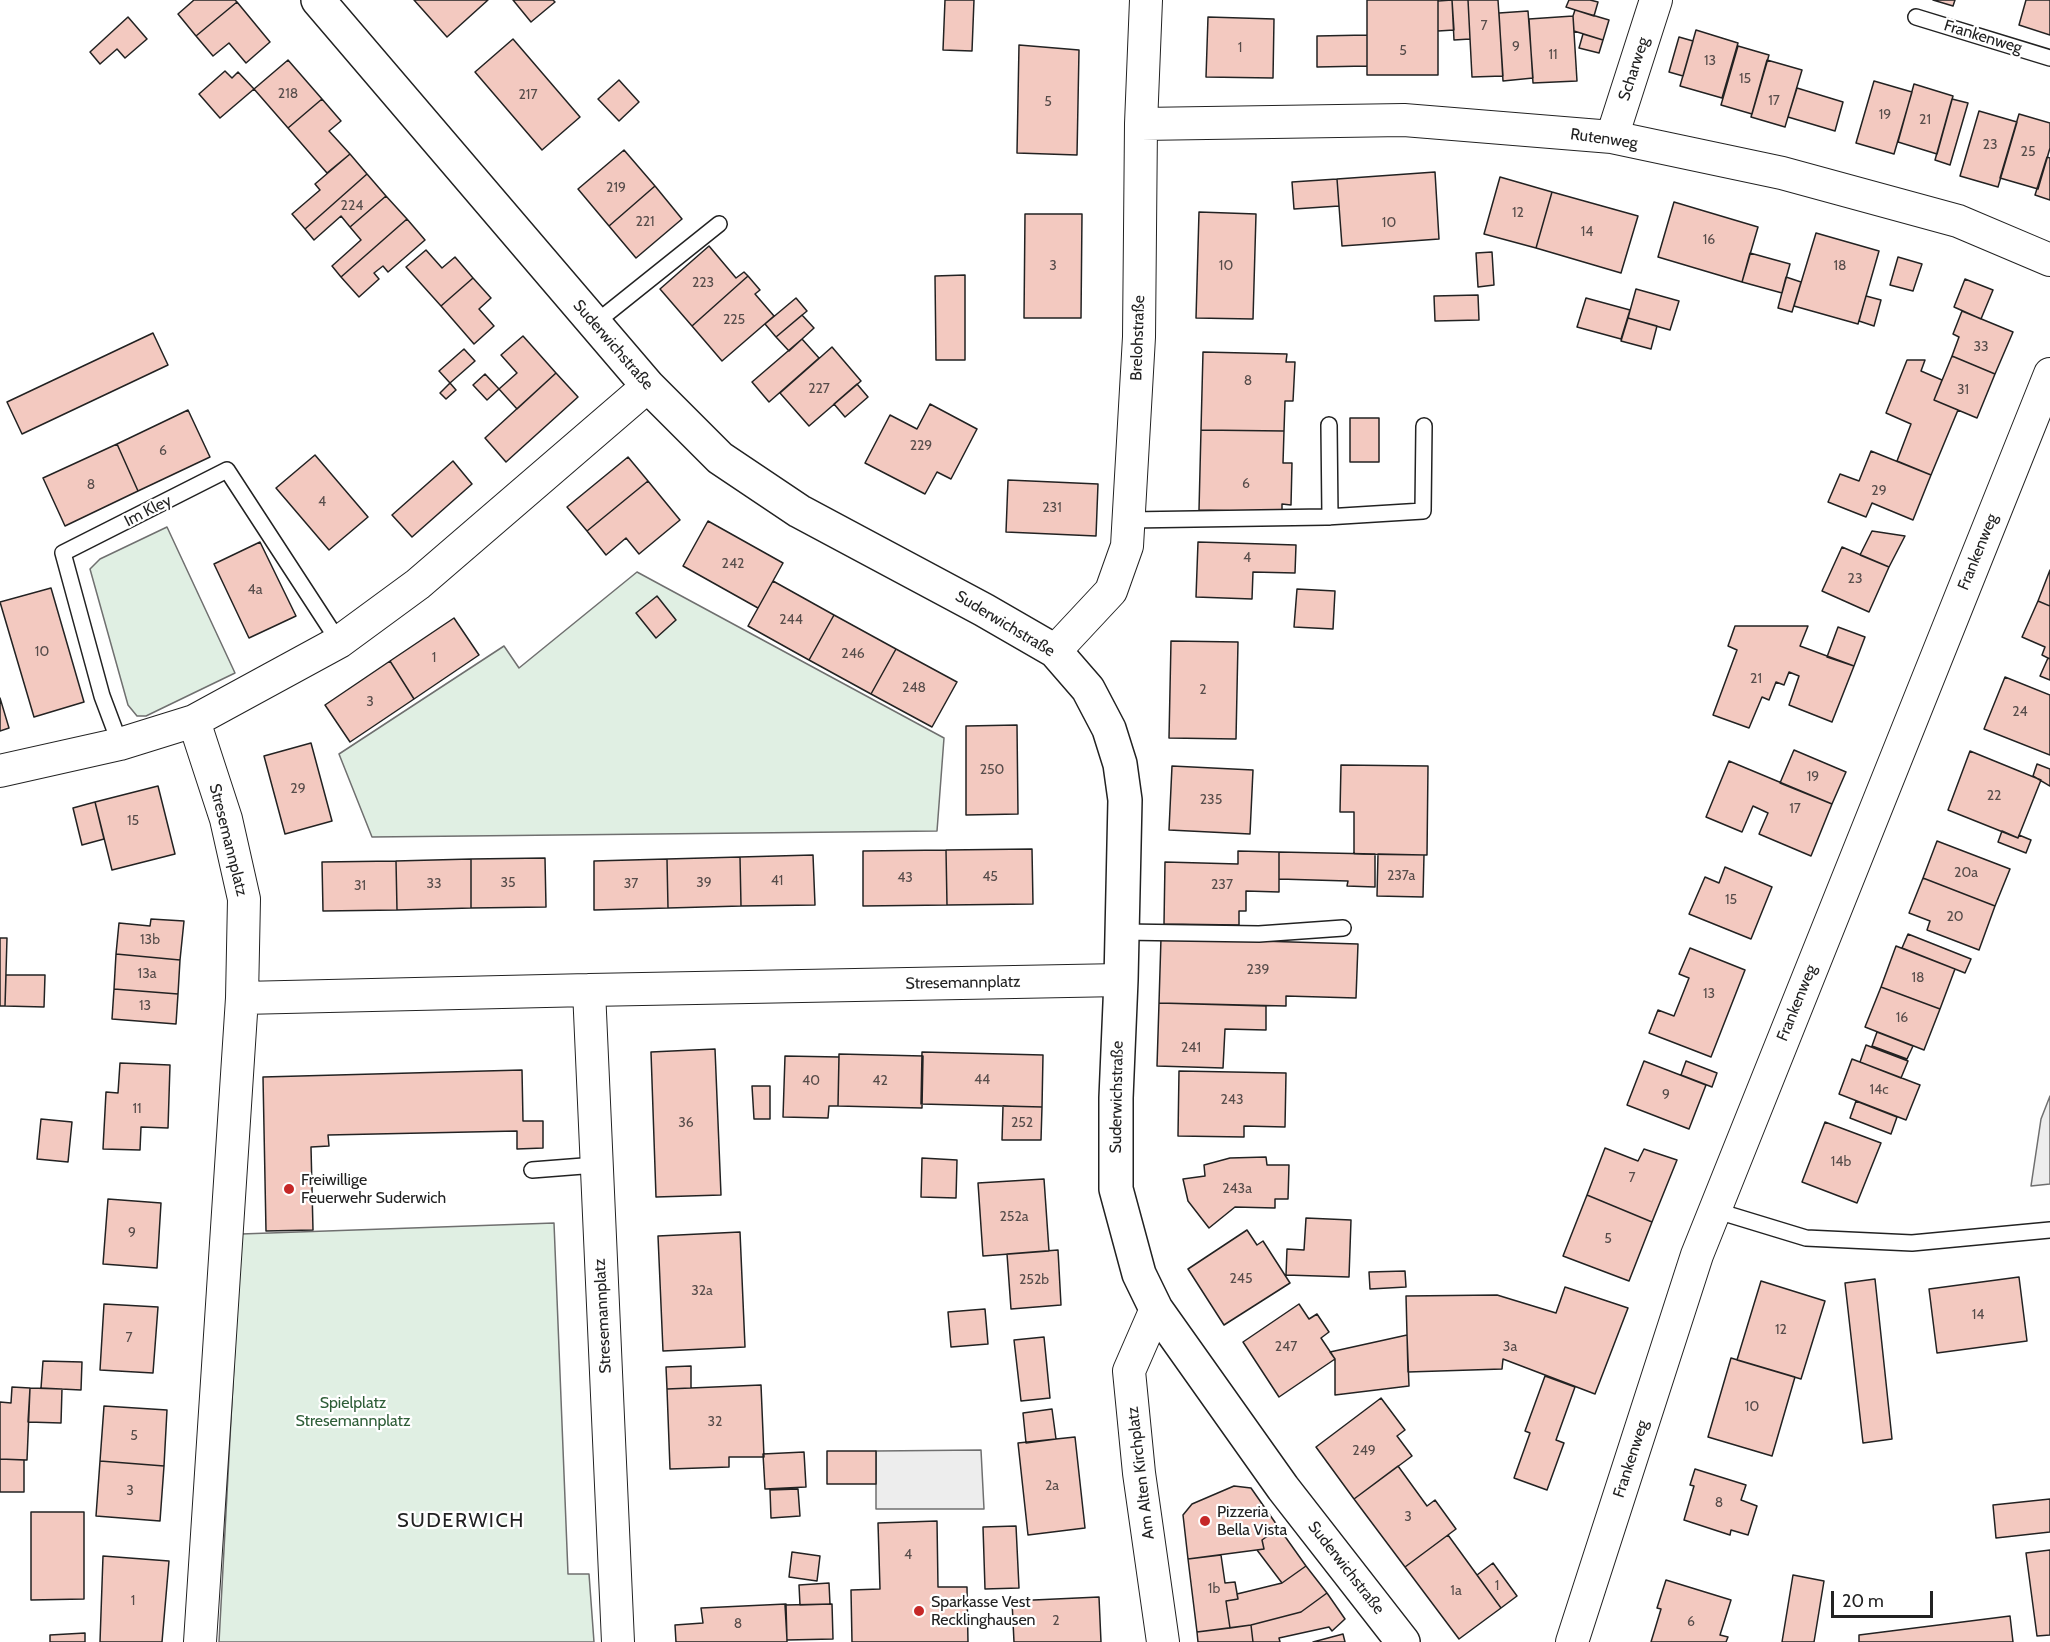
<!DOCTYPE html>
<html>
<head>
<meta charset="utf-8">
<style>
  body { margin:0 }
  #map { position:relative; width:2050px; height:1642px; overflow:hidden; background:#fff; font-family:Cabin,sans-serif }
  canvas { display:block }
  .scale { position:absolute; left:1831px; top:1591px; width:102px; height:27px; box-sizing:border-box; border:3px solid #222; border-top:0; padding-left:8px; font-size:18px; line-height:21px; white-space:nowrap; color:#222; -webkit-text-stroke:4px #fff; paint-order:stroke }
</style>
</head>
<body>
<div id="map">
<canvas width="2050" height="1642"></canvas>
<div class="scale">20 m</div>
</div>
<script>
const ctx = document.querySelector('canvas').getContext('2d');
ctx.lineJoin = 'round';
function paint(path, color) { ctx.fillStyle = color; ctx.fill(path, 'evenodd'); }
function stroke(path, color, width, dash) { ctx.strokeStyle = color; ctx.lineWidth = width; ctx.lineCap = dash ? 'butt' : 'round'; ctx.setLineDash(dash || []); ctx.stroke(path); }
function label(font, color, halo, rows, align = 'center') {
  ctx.font = font + ' Cabin,sans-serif'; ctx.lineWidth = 4.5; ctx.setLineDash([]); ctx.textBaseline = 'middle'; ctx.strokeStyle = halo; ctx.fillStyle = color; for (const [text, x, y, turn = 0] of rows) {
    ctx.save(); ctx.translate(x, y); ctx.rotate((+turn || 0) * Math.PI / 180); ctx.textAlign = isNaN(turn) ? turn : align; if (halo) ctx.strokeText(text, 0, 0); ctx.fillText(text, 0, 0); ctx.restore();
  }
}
const green = new Path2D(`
  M167 527 235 673 146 716H137L128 705 90 569 100 559Z
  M637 572 944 738 937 831 372 837 339 754 504 646 519 668Z
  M554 1223 568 1574H589L594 1642H219L241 1234Z`);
const parking = new Path2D(`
  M2050 1096V1184L2031 1186 2041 1119Z
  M981 1450 984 1509H876V1451Z`);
const building = new Path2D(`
  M194 0H235L237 2 196 36 178 14Z
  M414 0H488L447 37Z
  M513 0H553L555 2 531 22Z
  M945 0H974L972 51 943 50Z
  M1367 0H1438V75H1367Z
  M1452 0 1454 30 1438 31V1Z
  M1452 0H1468L1470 39 1454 40Z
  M1468 0H1498L1503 76 1472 77Z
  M1569 0H1590L1598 2 1594 16 1566 7Z
  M1933 0H1955L1953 6Z
  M2026 0H2050V35L2019 25Z
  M237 2 270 42 246 63 229 43 213 56 196 36Z
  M1575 10 1609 20 1603 40 1574 31 1573 16Z
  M1528 11 1533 78 1503 81 1499 13Z
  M1573 16 1577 81 1533 83 1529 19Z
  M128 17 147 39 125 58 117 49 100 64 90 52Z
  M1208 17 1274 19 1273 78 1206 77Z
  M1696 30 1738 43 1722 98 1680 86Z
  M1583 34 1603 40 1599 53 1579 48Z
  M1367 35V66L1317 67V36Z
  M1679 37 1693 41 1683 76 1669 72Z
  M513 39 580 117 542 150 475 72Z
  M1019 45 1079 50 1077 155 1017 153Z
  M1738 46 1769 55 1752 114 1721 105Z
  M288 60 322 99 288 128 254 89Z
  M1767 60 1802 70 1785 127 1751 117Z
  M225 71 232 78 238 72 254 89 220 118 199 94Z
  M619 80 639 102 619 121 598 99Z
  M1874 81 1912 92 1894 154 1856 143Z
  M1914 84 1953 96 1937 154 1898 142Z
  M1797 88 1843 102 1835 131 1788 117Z
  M322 99 341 121 329 131 350 154 327 173 288 128Z
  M1952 99 1968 103 1950 165 1935 160Z
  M1979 111 2017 122 1998 187 1960 176Z
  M2019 114 2050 123V148L2038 189 2000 178Z
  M624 150 655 186 609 226 578 189Z
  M350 154 367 174 305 229 292 214 320 190 315 184Z
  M2047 157 2050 158V200L2035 195Z
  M1435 172 1439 239 1342 246 1337 179Z
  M367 174 386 196 350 227 341 216 314 240 305 229Z
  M1500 177 1552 192 1536 248 1484 234Z
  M1337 179 1339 206 1294 209 1292 182Z
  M655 186 682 219 636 258 609 226Z
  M1552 192 1638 216 1621 273 1536 248Z
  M386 196 407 219 341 277 332 266 361 240 350 227Z
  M1674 202 1758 227 1742 282 1658 257Z
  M1199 212 1256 214 1253 319 1196 318Z
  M1025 214H1082L1081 318H1024Z
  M407 219 425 240 388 272 383 266 374 273 379 279 359 297 341 277Z
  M1816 233 1879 251 1858 324 1794 306Z
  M709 246 736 278 744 272 748 276 692 326 660 289Z
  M426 250 442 268 455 257 473 278 441 306 406 267Z
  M1492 252 1494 285 1478 287 1476 253Z
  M1750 253 1790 264 1782 293 1742 282Z
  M1898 257 1922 264 1913 291 1890 285Z
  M965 275V360H936L935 276Z
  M748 276 760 290 755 294 774 316 722 361 692 326Z
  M1786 277 1801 282 1792 312 1778 308Z
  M473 278 491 298 479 309 494 326 474 344 441 306Z
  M1965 279 1993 290 1981 319 1954 307Z
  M1636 289 1679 301 1670 330 1628 318Z
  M1478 295 1479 320 1435 321 1434 296Z
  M1866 296 1881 300 1874 326 1859 321Z
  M796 298 807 311 776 337 765 324Z
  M1586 298 1630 310 1621 339 1577 327Z
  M1962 311 2013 332 1995 374 1952 356 1959 337 1953 334Z
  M802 315 814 328 789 351 776 337Z
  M1628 318 1657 326 1651 349 1621 341Z
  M153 333 168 365 22 434 7 402Z
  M523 336 556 373 517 409 499 389 517 373 501 355Z
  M802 339 819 358 769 402 752 382Z
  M832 347 861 381 809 426 780 393Z
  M464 349 475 361 450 383 439 371Z
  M1203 352 1287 354 1286 362H1295L1293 401H1285L1284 431 1201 430Z
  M1952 356 1995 374 1977 418 1934 400Z
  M1907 360H1925L1921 371 1942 380 1934 400 1958 410 1931 475 1897 461 1911 424 1886 413Z
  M556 373 578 397 506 462 485 438Z
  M485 374 499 389 487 400 473 385Z
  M450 383 456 390 446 399 440 393Z
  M857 384 868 397 845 417 834 404Z
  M930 404 977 429 951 479 937 472 925 494 865 463 890 415 917 429Z
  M188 410 210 457 138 491 117 444Z
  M1350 418H1379V462H1350Z
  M1201 430 1284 431 1283 463H1292L1291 505 1282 504V512L1199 510Z
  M117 444 138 491 65 526 43 478Z
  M1871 451 1931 475 1913 520 1872 503 1866 517 1828 502 1840 474 1859 481Z
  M315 455 368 517 329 550 276 488Z
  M628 457 648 481 587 531 567 507Z
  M453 461 472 484 412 537 392 515Z
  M1008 480 1098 484 1096 536 1006 532Z
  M648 481 680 520 639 554 626 538 606 555 587 531Z
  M708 521 783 563 758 608 683 566Z
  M1872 531 1905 536 1889 567 1860 555Z
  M260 542 296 616 249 638 214 564Z
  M1198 542 1296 545 1295 573 1253 572 1252 599 1196 597Z
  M1842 547 1889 567 1869 612 1822 591Z
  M2050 570V606L2038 601Z
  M773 581 834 615 809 660 748 626Z
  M51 588 84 702 34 717 0 602Z
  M1297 589 1335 591 1333 629 1294 627Z
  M657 596 676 620 656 638 636 613Z
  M2038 601 2050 606V659L2042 655 2045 647 2022 637Z
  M834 615 896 649 871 694 809 660Z
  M454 618 479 655 414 699 390 661Z
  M1735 626H1808L1800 646 1854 666 1832 722 1789 705 1799 676 1789 672 1784 685 1776 682 1769 700 1762 697 1749 728 1713 715 1737 650 1728 646Z
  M1838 627 1865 637 1854 666 1827 657Z
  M1171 641 1238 642 1236 739 1169 738Z
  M896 649 957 682 932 727 871 694Z
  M2048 658 2050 659V680L2040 676Z
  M390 661 414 699 350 742 325 705Z
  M2005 677 2050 695V755L1984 729Z
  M0 698 9 728 0 731Z
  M1017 725 1018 814 966 815V726Z
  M311 743 332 821 285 834 264 756Z
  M1794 750 1846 772 1832 804 1780 783Z
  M1970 751 2041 780 2018 838 1948 810Z
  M1729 761 1832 804 1811 856 1759 834 1768 813 1753 806 1742 832 1706 817Z
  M2037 764 2050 769V786L2033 776Z
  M1341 765 1428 766 1427 855 1354 854V812H1340Z
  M1172 766 1253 770 1250 834 1169 830Z
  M158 786 175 854 112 870 95 802Z
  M95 802 104 839 82 845 73 808Z
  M2002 831 2018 838 2019 835 2031 840 2026 853 1998 842Z
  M1937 841 2010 869 1995 906 1923 878Z
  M1032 849 1033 904 947 905 946 850Z
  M946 850 947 905 863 906V851Z
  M1238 851 1279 852V892L1246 891V911H1239V925L1164 924 1165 862 1238 864Z
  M1279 852 1375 854V887L1347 886 1348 881 1279 879Z
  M1378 854 1424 855 1423 897 1377 896Z
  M813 855 815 905 741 906 740 857Z
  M740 857 741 906 668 908 667 859Z
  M545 858 546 907 471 908V859Z
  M471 859V908L397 910 396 861Z
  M667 859 668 908 594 910V861Z
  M396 861 397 910 323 911 322 862Z
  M1725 867 1772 887 1751 939 1689 914 1705 877 1719 883Z
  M1923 878 1995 906 1979 950 1927 930 1930 921 1909 913Z
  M151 919 184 921 180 960 116 954 119 923 150 926Z
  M1908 934 1971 959 1965 973 1902 948Z
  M0 938H7L5 1006H0Z
  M1161 938 1358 944 1356 998 1286 996V1006L1159 1003Z
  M1896 946 1955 969 1940 1009 1881 987Z
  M1690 948 1745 970 1711 1057 1649 1033 1658 1010 1674 1016 1689 978 1679 974Z
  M116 954 180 960 178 994 114 989Z
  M6 975H45L44 1007 5 1006Z
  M1881 987 1940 1009 1924 1050 1865 1027Z
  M114 989 178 994 176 1024 112 1019Z
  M1159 1003 1266 1006V1030L1225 1029 1223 1068 1157 1066Z
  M1877 1032 1913 1046 1907 1059 1872 1046Z
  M1866 1045 1908 1061 1901 1078 1860 1062Z
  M715 1049 721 1195 656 1197 651 1052Z
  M922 1052 1043 1055 1042 1107 921 1104Z
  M839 1054 923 1056 922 1108 838 1106Z
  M785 1056 839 1057 838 1106H829L828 1118 783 1117Z
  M1852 1059 1920 1085 1906 1120 1839 1094Z
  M1644 1061 1706 1085 1689 1129 1627 1105Z
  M1686 1061 1717 1073 1712 1087 1681 1075Z
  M120 1063 170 1065 168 1128 141 1127 140 1150 103 1149 106 1092 118 1093Z
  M522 1070 523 1121H543V1148L517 1149V1131L328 1135 329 1146 311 1147 313 1230 266 1231 263 1077Z
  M1179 1071 1286 1073 1285 1127 1244 1126V1137L1178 1136Z
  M752 1086H770V1119H754Z
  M1856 1101 1897 1117 1891 1134 1850 1118Z
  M1003 1106 1042 1107 1041 1140H1002Z
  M41 1119 72 1122 68 1162 37 1159Z
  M1825 1122 1881 1143 1857 1203 1802 1182Z
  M1605 1148 1638 1161 1644 1149 1677 1160 1652 1222 1587 1195Z
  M1266 1157 1267 1165H1289L1288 1199H1275V1208L1235 1207 1209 1228 1188 1201 1183 1179 1205 1176 1204 1165 1230 1158Z
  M922 1158 957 1160 956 1198 921 1197Z
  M1044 1179 1049 1251 983 1256 978 1183Z
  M1587 1195 1652 1222 1629 1281 1563 1256Z
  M108 1199 161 1203 157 1268 103 1264Z
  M1306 1218 1351 1220 1349 1277 1286 1275 1287 1249 1304 1250Z
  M1247 1230 1257 1245 1263 1241 1290 1283 1224 1325 1188 1269Z
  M740 1232 745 1347 663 1351 658 1236Z
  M1058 1250 1061 1305 1011 1309 1007 1254Z
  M1405 1271 1406 1287 1370 1289 1369 1272Z
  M2019 1277 2027 1341 1937 1353 1929 1289Z
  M1875 1279 1892 1439 1863 1443 1845 1283Z
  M1761 1281 1825 1301 1801 1379 1737 1360Z
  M1565 1287 1628 1308 1595 1394 1503 1359 1502 1369 1408 1372 1406 1296 1497 1295 1556 1313Z
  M104 1304 158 1307 153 1373 100 1370Z
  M1299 1304 1309 1319 1317 1314 1329 1332 1321 1338 1335 1359 1279 1397 1243 1342Z
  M985 1309 988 1344 951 1347 948 1312Z
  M1407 1335 1409 1386 1335 1395V1359L1330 1352Z
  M1044 1337 1050 1398 1021 1401 1014 1340Z
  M1731 1358 1795 1377 1772 1456 1708 1437Z
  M43 1361 82 1362 81 1390 41 1388Z
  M691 1366V1388L667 1389 666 1367Z
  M1545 1376 1575 1387 1556 1440 1564 1443 1547 1490 1514 1478 1530 1433 1525 1431Z
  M761 1385 764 1457H729V1467L670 1469 667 1389Z
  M12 1387 30 1388 27 1460 0 1459V1402L11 1403Z
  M30 1388 62 1389 61 1423 28 1422Z
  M1381 1398 1405 1430 1397 1436 1412 1456 1354 1499 1316 1447Z
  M104 1406 167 1410 164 1466 100 1461Z
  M1052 1409 1056 1439 1026 1443 1023 1413Z
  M1075 1437 1085 1528 1028 1535 1018 1443Z
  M827 1451H876V1484H827Z
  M804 1452 806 1487 765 1489 763 1454Z
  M0 1459 24 1460V1492H0Z
  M100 1461 164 1466 160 1521 96 1516Z
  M1398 1466 1427 1506 1435 1500 1456 1529 1405 1567 1354 1499Z
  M1695 1469 1746 1485 1741 1500 1757 1506 1748 1535 1731 1530 1730 1535 1684 1520 1694 1486 1690 1485Z
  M1234 1486 1251 1488 1279 1528 1262 1540 1264 1549 1188 1559 1183 1515 1192 1504Z
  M798 1489 800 1516 771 1518 770 1490Z
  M2050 1499V1532L1996 1538 1993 1505Z
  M31 1512H84V1599L31 1600Z
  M937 1521 938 1587H967L968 1642H852L851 1590 880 1589 878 1523Z
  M1016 1526 1019 1588 985 1589 983 1527Z
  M1279 1528 1306 1566 1282 1583 1257 1550 1264 1549 1262 1540Z
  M1448 1535 1501 1608 1459 1639 1405 1567Z
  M2050 1550V1635L2037 1636 2026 1553Z
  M792 1552 820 1556 817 1581 789 1577Z
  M1221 1555 1225 1583 1235 1582 1238 1599 1226 1601 1230 1628 1197 1632 1188 1559Z
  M103 1556 169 1561 162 1642H100Z
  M1493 1563 1517 1596 1501 1608 1477 1575Z
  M1306 1566 1327 1593 1301 1612 1251 1625 1230 1628 1226 1601 1238 1599 1237 1594 1282 1583Z
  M1793 1575 1824 1581 1814 1642H1782Z
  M1666 1580 1731 1600 1720 1635 1728 1637 1726 1642H1651L1661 1609 1657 1608Z
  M829 1583 830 1604 800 1605 799 1585Z
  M1327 1593 1345 1619 1332 1631 1329 1627 1279 1638 1280 1642H1253L1251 1625 1301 1612Z
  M1099 1597 1101 1642H1014L1012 1601Z
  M786 1604 787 1642H676L675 1625 703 1623 701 1608Z
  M832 1604 833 1639 787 1640 785 1605Z
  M2010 1616 2013 1642H1859V1635Z
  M1251 1625 1253 1642H1198L1197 1632Z
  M85 1633V1642H50V1635Z
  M1343 1634 1345 1642H1313Z`);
const service = new Path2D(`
  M1916 17 2050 58
  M594 324 719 224
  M1329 425 1330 517
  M1129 520 1326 517 1423 511 1424 426
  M120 744 102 696 63 553 227 470 339 642
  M1122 932 1259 934 1343 928
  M532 1170 596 1165
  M1714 1210 1806 1238 1912 1243 2050 1230`);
const minor = new Path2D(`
  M1141 124 1404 120 1612 137 1782 173 1958 221 2050 260
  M1612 137 1656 0
  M1055 651 1111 591 1127 546 1139 337 1141 124 1146 0
  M194 721 226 819 244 899 242 998
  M0 771 120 744 194 721 339 642 418 584 648 386
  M589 990 618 1642
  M1156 1309 1129 1371 1139 1473 1163 1642
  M200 1642 242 998 589 990 1121 980
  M1572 1642 1697 1255 2050 374`);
const secondary = new Path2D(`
  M318 0 648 386 720 458 799 511 984 610 1055 651 1088 689 1109 729 1120 764 1125 800 1121 980 1116 1098V1189L1139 1274 1156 1309 1283 1488 1403 1642`);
const markers = [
  [289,1189,6,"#c62828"],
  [1205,1521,6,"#c62828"],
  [919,1611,6,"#c62828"]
];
const numberNames = [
  ["7",1484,26],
  ["9",1516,47],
  ["1",1240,48],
  ["5",1403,51],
  ["11",1553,55],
  ["13",1710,61],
  ["15",1745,79],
  ["218",288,94],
  ["217",528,95],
  ["17",1774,101],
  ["5",1048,102],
  ["19",1885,115],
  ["21",1925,120],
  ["23",1990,145],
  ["25",2028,152],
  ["219",616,188],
  ["224",352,206],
  ["12",1518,213],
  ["221",645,222],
  ["10",1389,223],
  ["14",1587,232],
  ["16",1709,240],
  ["3",1053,266],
  ["10",1226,266],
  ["18",1840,266],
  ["223",703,283],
  ["225",734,320],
  ["33",1981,347],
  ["8",1248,381],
  ["227",819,389],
  ["31",1963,390],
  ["229",921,446],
  ["6",163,451],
  ["6",1246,484],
  ["8",91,485],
  ["29",1879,491],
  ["4",322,502],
  ["231",1052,508],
  ["4",1247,558],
  ["242",733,564],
  ["23",1855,579],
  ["4a",255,590],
  ["244",791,620],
  ["10",42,652],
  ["246",853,654],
  ["1",434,658],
  ["21",1756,679],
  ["248",914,688],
  ["2",1203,690],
  ["3",370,702],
  ["24",2020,712],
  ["250",992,770],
  ["19",1813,777],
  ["29",298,789],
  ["22",1994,796],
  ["235",1211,800],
  ["17",1795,809],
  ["15",133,821],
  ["20a",1966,873],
  ["237a",1401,876],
  ["45",990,877],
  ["43",905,878],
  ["41",777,881],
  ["35",508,883],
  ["39",704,883],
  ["33",434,884],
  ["37",631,884],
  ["237",1222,885],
  ["31",360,886],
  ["15",1731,900],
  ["20",1955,917],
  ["13b",150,940],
  ["239",1258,970],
  ["13a",147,974],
  ["18",1918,978],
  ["13",1709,994],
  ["13",145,1006],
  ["16",1902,1018],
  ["241",1191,1048],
  ["44",982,1080],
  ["40",811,1081],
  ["42",880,1081],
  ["14c",1879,1090],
  ["9",1666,1095],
  ["243",1232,1100],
  ["11",137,1109],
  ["36",686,1123],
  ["252",1022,1123],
  ["14b",1841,1162],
  ["7",1632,1178],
  ["243a",1237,1189],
  ["252a",1014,1217],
  ["9",132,1233],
  ["5",1608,1239],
  ["245",1241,1279],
  ["252b",1034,1280],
  ["32a",702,1291],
  ["14",1978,1315],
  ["12",1781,1330],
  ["7",129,1338],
  ["247",1286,1347],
  ["3a",1510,1347],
  ["10",1752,1407],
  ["32",715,1422],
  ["5",134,1436],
  ["249",1364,1451],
  ["2a",1052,1486],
  ["3",130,1491],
  ["8",1719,1503],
  ["3",1408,1517],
  ["4",908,1555],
  ["1",1497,1586],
  ["1b",1214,1589],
  ["1a",1456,1591],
  ["1",133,1601],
  ["2",1056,1621],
  ["6",1691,1622],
  ["8",738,1624]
];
const streetNames = [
  ["Frankenweg",1983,37,17],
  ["Scharweg",1634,69,-72],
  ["Rutenweg",1604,139,8],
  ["Brelohstraße",1138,338,-88],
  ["Suderwichstraße",613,345,49],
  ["Im Kley",148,511,-27],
  ["Frankenweg",1978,552,-68],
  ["Suderwichstraße",1005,624,31],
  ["Stresemannplatz",228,840,76],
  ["Stresemannplatz",963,983,-1],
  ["Frankenweg",1797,1003,-68],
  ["Suderwichstraße",1117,1097,-89],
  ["Stresemannplatz",603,1316,-93],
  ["Frankenweg",1631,1459,-72],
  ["Am Alten Kirchplatz",1141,1473,-97],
  ["Suderwichstraße",1346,1568,52]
];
const poiNames = [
  ["Freiwillige",301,1180],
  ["Feuerwehr Suderwich",301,1198],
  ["Pizzeria",1217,1512],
  ["Bella Vista",1217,1530],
  ["Sparkasse Vest",931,1602],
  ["Recklinghausen",931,1620]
];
const parkNames = [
  ["Spielplatz",353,1403],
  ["Stresemannplatz",353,1421]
];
const quarterNames = [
  ["SUDERWICH",461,1521]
];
paint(green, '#e0efe3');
stroke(green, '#6f6f6f', 1.5);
paint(parking, '#ededed');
stroke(parking, '#6f6f6f', 1.5);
paint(building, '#f3c9c0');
stroke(building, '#222', 1.5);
stroke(service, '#222', 18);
stroke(minor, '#222', 34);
stroke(secondary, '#222', 36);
stroke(service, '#fff', 15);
stroke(minor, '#fff', 32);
stroke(secondary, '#fff', 33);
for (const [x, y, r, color] of markers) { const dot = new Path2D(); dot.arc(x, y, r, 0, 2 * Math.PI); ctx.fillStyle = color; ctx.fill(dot); stroke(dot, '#fff', 2); }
label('14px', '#564c4a', null, numberNames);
label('16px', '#222', '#fff', streetNames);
label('16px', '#222', '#fff', poiNames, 'left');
label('16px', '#2f5e38', '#fff', parkNames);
ctx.letterSpacing = '1.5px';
label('20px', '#222', '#fff', quarterNames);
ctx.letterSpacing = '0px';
</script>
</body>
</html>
